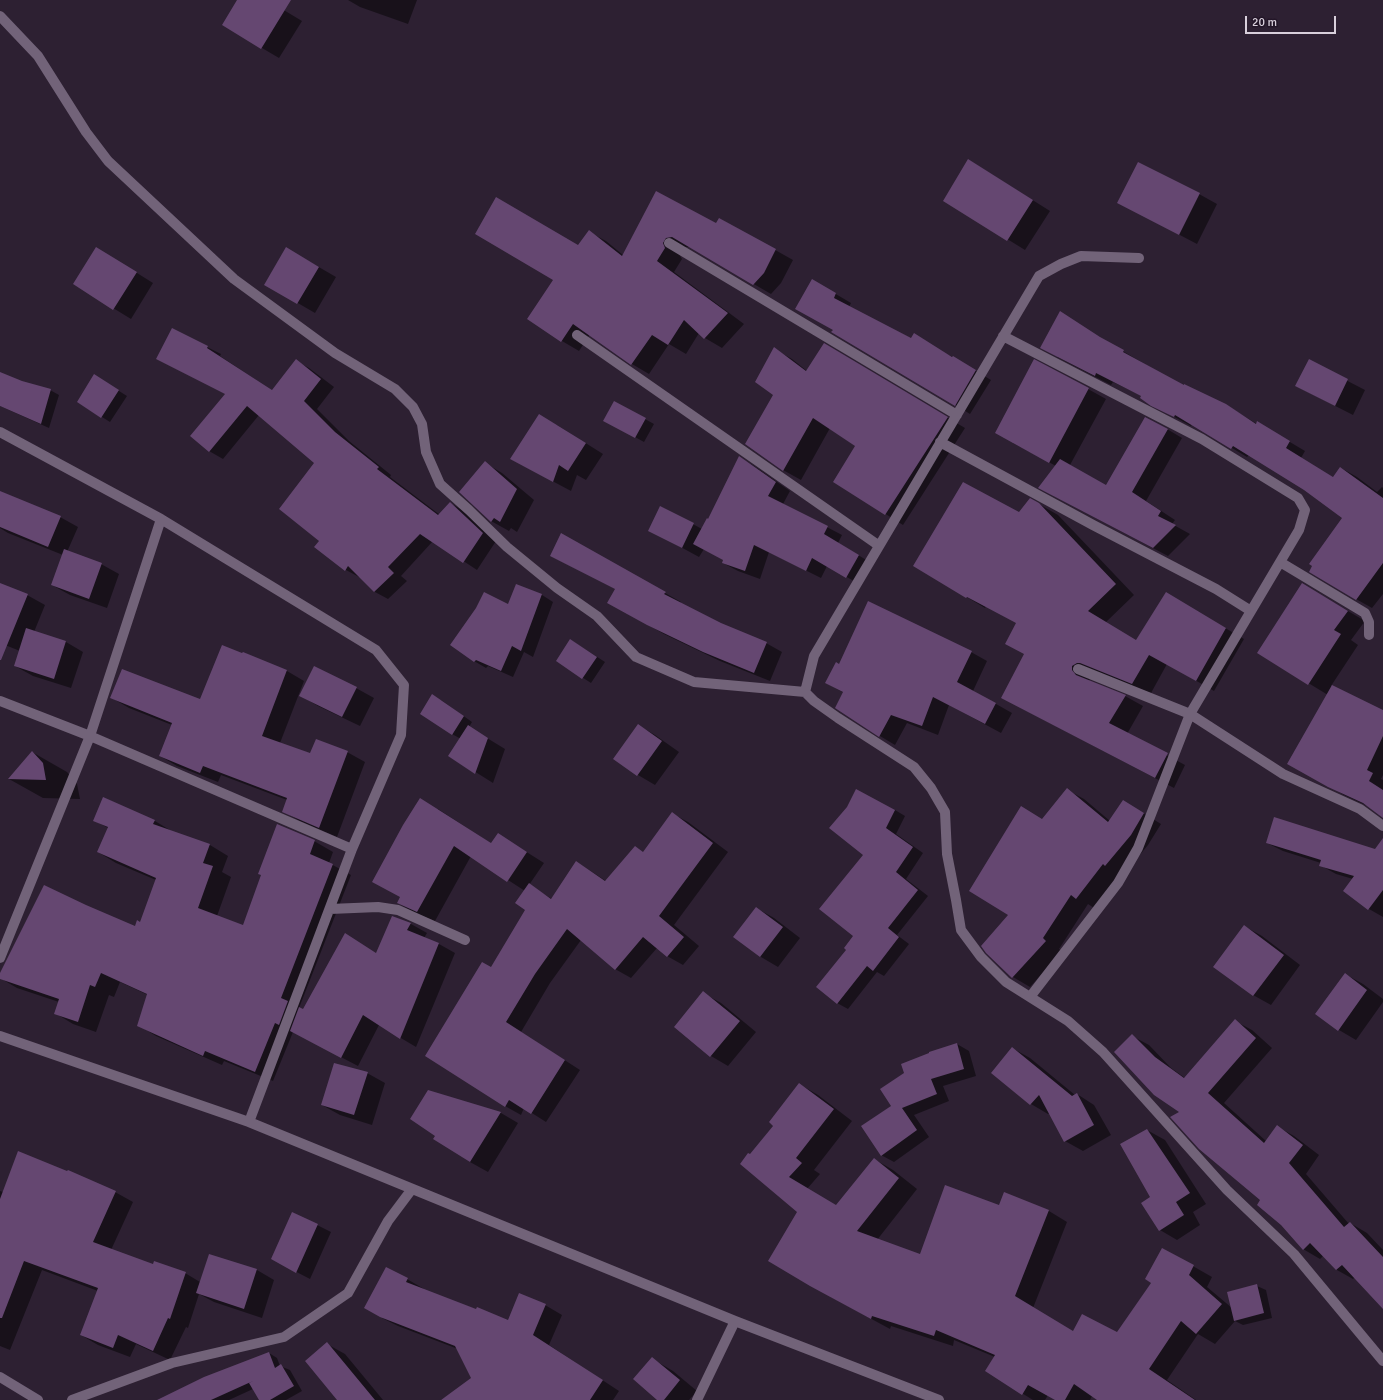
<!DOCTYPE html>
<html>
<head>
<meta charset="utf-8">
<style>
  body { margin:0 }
  #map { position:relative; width:1383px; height:1400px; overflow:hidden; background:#2d2032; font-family:Signika,sans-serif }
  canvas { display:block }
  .scale { position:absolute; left:1245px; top:16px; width:91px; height:18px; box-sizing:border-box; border:2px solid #d8cfdb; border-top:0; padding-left:5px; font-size:12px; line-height:14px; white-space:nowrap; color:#d8cfdb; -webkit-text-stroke:3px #231628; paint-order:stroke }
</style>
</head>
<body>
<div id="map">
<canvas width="1383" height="1400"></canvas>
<div class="scale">20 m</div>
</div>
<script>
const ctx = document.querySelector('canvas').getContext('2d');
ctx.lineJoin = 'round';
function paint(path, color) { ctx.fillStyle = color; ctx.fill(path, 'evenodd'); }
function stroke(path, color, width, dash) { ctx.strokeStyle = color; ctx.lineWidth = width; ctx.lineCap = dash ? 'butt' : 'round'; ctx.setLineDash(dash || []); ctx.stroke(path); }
const shadow = new Path2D(`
  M238 0H267L302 21 279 58 223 25Z
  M348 0H417L408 24 360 7Z
  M969 160 1050 211 1025 250 944 200Z
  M656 193 717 225 720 219 793 260 781 283 771 294 690 247H683L679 254 682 259 674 272 744 324 722 348 705 338 699 333 686 354 669 344 649 374 632 364 590 334 579 351 562 341 578 246 589 232 606 241 623 255Z
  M1199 194 1217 204 1197 244 1119 203Z
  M286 248 336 277 315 313 265 284Z
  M113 258 153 283 131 319 74 284Z
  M812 280 851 303 849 307 912 339 953 357 991 380 970 414 834 330Z
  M1109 343 1184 387 1226 405 1257 424 1258 423 1305 451 1301 458 1334 478 1341 468 1357 477 1377 492 1382 487 1383 488V594L1372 608 1356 599 1344 518 1304 489 1249 455 1247 457 1192 424 1191 426 1169 414 1142 396 1113 382 1111 385 1057 357Z
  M207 347 221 354 220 356 273 391 296 361 309 368 334 387 317 409 349 441 391 475 390 477 440 515 450 503 464 511 496 541 477 570 433 541 401 576 407 581 388 599 375 592 360 576 359 577 346 570 320 541 316 463 259 415 223 459 209 451 226 394 171 366Z
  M774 349 792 359 807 371 842 355 965 428 903 525 835 482 857 446 830 428 801 480 783 470 774 395Z
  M1309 361 1365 390 1353 415 1296 386Z
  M0 373 22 382 50 390 59 395 49 428 0 406Z
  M103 381 127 396 110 422 78 402Z
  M1088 389 1106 399 1070 465 1106 487 1167 429 1182 438 1146 501 1175 520 1172 524 1190 534 1168 556 1054 496 1056 466 1013 443Z
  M614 402 654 424 644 442 604 420Z
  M557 425 603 454 586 480 577 475 571 491 511 459Z
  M740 458 754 466 790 491 783 504 842 535 838 543 873 564 861 585 827 566 821 578 769 552 760 579 738 571 723 563 724 560 704 549 699 557 666 539 661 507 702 529 709 520Z
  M485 463 502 473 534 500 517 532 511 528 509 531 491 521Z
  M0 499 60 517 78 527 67 552 101 564 119 574 107 608 70 595 52 585 63 555 8 533 0 528Z
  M1030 499 1058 515 1134 595 1105 623 1136 641 1184 604 1244 639 1214 691 1167 664 1151 693 1092 674 1089 681 1125 696 1143 706 1127 734 1185 765 1174 788 1021 708 1025 654 1017 623 986 606 985 608 915 566 1019 514Z
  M551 556 665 593 681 602 680 603 721 624 766 643 782 652 770 681 720 661 664 634 625 612 616 589Z
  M0 584 27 595 45 605 34 632 66 642 83 652 71 688 33 676 15 666 20 651 0 643Z
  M516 585 542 595 553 602 533 657 524 652 513 677 488 666 486 668 474 661 509 606Z
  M1319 594 1365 621 1351 640 1358 645 1331 686 1383 711V775L1381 779 1383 780V816L1370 807 1344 795 1289 763 1328 695 1259 653Z
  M571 640 605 662 591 683 557 661Z
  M971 652 987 661 973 691 1012 713 1001 733 949 705 938 735 907 723 895 745 880 736 844 693 826 683 840 665Z
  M244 653 287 671 304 681 280 743 311 754 347 752 365 762 337 837 300 821 283 811 287 800 221 775 218 782 177 766 160 756 172 725 129 708 112 698 201 701Z
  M356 688 374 698 360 726 318 706 301 696Z
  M441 700 472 722 469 727 505 749 493 783 450 756 461 739 452 734Z
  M638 725 655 735 679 752 655 785 638 775 614 759Z
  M32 752 67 772 77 784 80 799 43 798 9 779Z
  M1067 790 1084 799 1110 821 1140 811 1161 824 1148 845 1123 875 1094 908 1088 904 1059 949 1062 951 1030 987 1013 977 1010 915 1042 820Z
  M104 798 155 821 173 832 210 845 228 856 222 872 231 877 217 916 243 926 314 841 333 852 329 863 351 875 299 1008 304 1010 345 934 377 954 392 917 411 924 427 933 424 938 439 944 455 953 416 1047 379 1025 358 1066 293 1032 273 1081 224 1061 222 1065 156 1036 138 1025 148 995 120 982 114 997 109 995 96 1032 73 1024 55 1013 59 1002 17 988 0 978V975L85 906 135 927 141 923 156 880 116 863 98 852 108 828 94 820Z
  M438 809 492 844 498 834 544 863 529 885 552 899 577 862 606 881 644 853 673 814 688 822 728 852 674 925 699 946 683 965 667 956 657 948 631 978 615 969 581 940 550 983 521 1032 580 1070 546 1122 524 1108 521 1115 505 1106 492 969 527 910 525 891 471 856 435 921 415 913 398 903Z
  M895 810 905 816 896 834 923 853 906 879 928 896 897 935 909 944 884 976 877 972 848 1009 837 1003 847 950 855 936 864 855Z
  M1267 843 1383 853V917L1369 909 1353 879 1336 874 1320 865 1321 863 1283 851Z
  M756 908 774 918 800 938 778 967 761 957 734 937Z
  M1244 926 1262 936 1300 965 1271 1005 1253 995Z
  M1345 974 1363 984 1383 999V1002L1356 1040 1339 1030Z
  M703 993 721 1003 756 1032 728 1066 711 1056Z
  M1235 1021 1252 1030 1272 1048 1224 1103 1266 1141 1278 1127 1294 1136 1319 1155 1306 1174 1349 1224 1350 1223 1367 1233 1383 1250V1308L1355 1277 1353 1279 1337 1270 1323 1256 1320 1259 1303 1249 1262 1200 1181 1112 1132 1036 1149 1045 1171 1068 1185 1078Z
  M957 1044 969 1051 976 1076 943 1086 949 1101 914 1115 929 1137 894 1162 881 1155 892 1106Z
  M1012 1048 1030 1058 1075 1095 1077 1094 1094 1105 1111 1135 1083 1151 1065 1141 1050 1113 1048 1114 1031 1104 992 1073Z
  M367 1073 385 1083 372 1125 340 1115 322 1105Z
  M799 1084 818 1095 852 1121 814 1170 820 1174 807 1189 837 1206 874 1159 893 1170 917 1189 877 1240 921 1255 1000 1206 1005 1194 1049 1211 1067 1222 1033 1308 1073 1332 1117 1333 1152 1282 1163 1249 1212 1277 1207 1287 1232 1308 1257 1286 1266 1290 1272 1318 1243 1325 1235 1321 1215 1344 1198 1334 1167 1380 1196 1400H1099L1092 1396 1090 1400H1056L1048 1395 1045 1400H1033L986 1371 995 1357 954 1340 953 1346 891 1326 890 1329 831 1297 798 1211 750 1155 774 1125Z
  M428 1091 501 1113 518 1123 488 1172 470 1162 436 1135Z
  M1147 1130 1165 1140 1206 1204 1193 1212 1200 1225 1177 1240 1160 1230 1151 1198Z
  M0 1191 3 1192H115L133 1202 111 1250 154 1265 185 1273 200 1282 209 1255 257 1270 274 1280 262 1318 214 1302 199 1294 188 1328 186 1327 170 1360 136 1344 130 1357 98 1345 81 1335 98 1291 42 1270 10 1350 0 1346Z
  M293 1213 331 1232 310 1279 285 1266Z
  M407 1279 424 1289 423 1290 508 1321 545 1305 562 1315 549 1345 619 1391 613 1400H441L473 1379 458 1349 398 1326 382 1318Z
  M327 1344 345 1354 383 1400H339Z
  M269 1353 277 1358 280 1366 290 1370 302 1391 286 1400H260L253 1389 229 1400H204Z
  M656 1361 673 1371 697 1391 689 1400H658Z`);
const building = new Path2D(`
  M237 0H291L261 49 222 25Z
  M968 159 1033 200 1007 241 943 201Z
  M1138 162 1200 193 1179 235 1117 203Z
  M656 191 716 223 719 218 776 249 764 273 753 285 672 237 666 238 663 243 665 248 657 261 728 313 704 339 684 320 668 345 652 335 631 365 573 324 561 342 527 319 553 280 475 234 496 197 578 245 589 230 622 256Z
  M96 247 137 272 113 310 73 284Z
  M286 247 319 267 297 304 264 285Z
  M812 279 836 293 834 298 911 338 914 333 952 357 953 356 976 370 955 406 831 332 833 330 795 309Z
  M1060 311 1100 337 1124 350 1123 352 1184 385V384L1226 404 1256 424 1257 421 1290 441 1286 448 1333 477 1340 467 1383 498V563L1356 600 1309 572 1312 566 1309 564 1342 518 1304 490 1233 446 1231 449 1175 415 1174 417 1151 406 1140 398 1141 396 1096 373 1095 376 1040 348Z
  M172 328 208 346 207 348 272 390 296 359 321 379 304 401 335 432 379 467 377 469 438 515 450 502 483 533 463 563 420 534 388 567 394 573 374 592 348 566 345 571 314 547 319 541 279 509 314 463 247 406 209 452 190 436 225 394 156 359Z
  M824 343 948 417 885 515 833 482 855 446 813 418 783 471 745 444 773 395 755 382 774 347 806 371Z
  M1034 359 1089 388 1049 463 995 433Z
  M1309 359 1348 379 1335 406 1295 386Z
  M0 372 22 381 51 389 41 424 0 406Z
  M94 374 119 390 101 418 77 402Z
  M614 401 646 418 635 438 603 421Z
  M539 414 586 443 568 471 559 465 553 482 510 459Z
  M1145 417 1168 429 1132 492 1161 511 1158 516 1176 525 1153 548 1038 488 1060 459 1106 485Z
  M739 456 776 482 768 496 828 526 824 534 859 555 846 578 812 558 806 571 754 545 745 571 722 563 723 560 693 544 707 518 708 519Z
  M485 461 517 489 500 522 494 518 491 522 459 492Z
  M963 482 1019 512 1030 498 1039 503 1116 584 1088 611 1136 640 1166 592 1226 628 1196 681 1149 655 1132 684 1080 663H1077L1072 666V670L1076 675 1126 695 1109 723 1168 753 1155 778 1001 698 1024 654 1005 644 1016 623 967 597 966 598 913 566Z
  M0 491 61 516 48 547 0 527Z
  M660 506 694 523 682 548 648 531Z
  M561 533 666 592 664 594 721 623 767 642 754 673 703 652 647 625 607 603 615 589 550 556Z
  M64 549 102 563 89 599 51 585Z
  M0 583 28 594 1 660H0Z
  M1302 583 1348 611 1334 630 1341 634 1308 685 1257 653Z
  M516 584 542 594 521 651 512 646 501 671 476 660 474 662 450 645 476 608 484 592 508 604Z
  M868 601 972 651 957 682 996 703 985 724 933 697 922 726 891 715 879 737 835 708 843 692 825 683 836 662 839 664Z
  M26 628 66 641 54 679 14 666Z
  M570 639 597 657 582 679 556 661Z
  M222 645 242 653 243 652 287 670 262 736 310 753 316 739 348 751 319 828 282 812 287 798 279 795 203 766 200 773 159 756 172 723 110 698 122 669 200 699Z
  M314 666 357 687 342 717 299 696Z
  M1332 685 1383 710V736L1367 770 1373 773 1369 781 1383 790V818L1363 803 1328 787 1287 764Z
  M432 694 464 716 452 735 420 714Z
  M638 724 662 741 637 776 613 759Z
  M468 725 488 738 475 774 448 756Z
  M32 751 43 763 46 780 8 779Z
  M1067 788 1108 822 1123 800 1144 813 1131 835 1105 866 1103 864 1076 899 1071 895 1043 938 1046 941 1012 978 986 953 981 946 1008 915 969 891 1021 806 1042 819Z
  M856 789 895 810 886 828 913 847 896 872 918 890 888 928 899 937 873 971 867 966 837 1004 816 987 846 950 844 948 853 936 819 909 863 855 829 828 847 807Z
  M103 797 155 820 153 824 210 844 203 863 213 866 198 908 243 925 261 875 258 874 277 824 315 840 310 854 333 864 281 998 288 1001 279 1025 275 1023 255 1072 205 1051 203 1056 137 1026 147 994 101 973 95 987 90 985 78 1022 54 1014 59 999 0 979V973L44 885 86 905 135 926 137 920 140 922 156 878 97 852 108 827 93 821Z
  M420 798 491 843 498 833 527 852 507 882 454 846 417 912 397 903 400 897 372 882 403 825Z
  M672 812 713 843 659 916 684 937 667 957 643 937 615 970 567 929 535 974 506 1022 565 1060 531 1114 509 1100 505 1107 425 1056 482 962 491 967 525 910 515 903 529 883 551 899 576 861 605 881 635 846 643 852Z
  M1274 817 1375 849 1383 838V890L1368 910 1343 891 1354 876 1319 866 1321 860 1266 843Z
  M756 907 783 927 760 957 733 937Z
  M392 916 411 923 407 930 439 943 400 1039 363 1015 341 1058 290 1031 299 1007 303 1009 345 933 376 953Z
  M1244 925 1284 955 1253 996 1213 967Z
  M1345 973 1367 990 1338 1031 1315 1014Z
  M703 991 740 1021 710 1057 674 1027Z
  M1235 1019 1256 1038 1208 1093 1264 1143 1277 1125 1303 1145 1289 1163 1344 1227 1350 1222 1383 1257V1309L1342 1265 1336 1270 1310 1243 1303 1250 1281 1225 1257 1205 1260 1200 1199 1149 1170 1117 1179 1112 1154 1095 1114 1052 1132 1034 1155 1057 1184 1078Z
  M957 1043 964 1069 931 1079 937 1094 902 1108 917 1130 881 1156 861 1126 891 1106 880 1089 904 1073 901 1064 929 1053V1052Z
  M1012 1047 1072 1096 1077 1093 1094 1125 1064 1142 1039 1095 1030 1105 991 1073Z
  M334 1063 368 1072 354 1115 321 1105Z
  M799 1083 834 1109 796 1158 802 1163 789 1177 836 1205 874 1158 899 1178 857 1231 920 1254 945 1185 999 1205 1004 1192 1049 1210 1015 1296 1073 1331 1082 1314 1117 1332 1151 1283 1145 1279 1162 1248 1194 1265 1189 1275 1222 1304 1196 1334 1181 1321 1149 1369 1195 1400H1097L1074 1384 1065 1400H1055L1028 1385 1022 1395 985 1371 995 1355 936 1330 934 1336 872 1316 871 1319 810 1286 768 1261 797 1212 740 1164 748 1153 750 1154 773 1126 769 1122Z
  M428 1090 501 1112 470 1162 433 1139 435 1136 410 1119Z
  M1147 1129 1190 1193 1176 1202 1184 1215 1159 1231 1141 1203 1150 1197 1120 1144Z
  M18 1151 67 1171 68 1170 116 1191 93 1242 153 1264 154 1261 186 1272 170 1319 168 1318 153 1351 118 1335 113 1348 80 1335 98 1288 24 1261 2 1318H0V1199Z
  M292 1212 318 1224 296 1273 271 1259Z
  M209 1254 257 1269 244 1309 196 1293Z
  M386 1267 408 1278 406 1282 476 1309 477 1307 508 1320 519 1293 546 1304 533 1335 603 1380 590 1400H441L471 1378 455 1346 380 1317 364 1308Z
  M1257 1284 1264 1313 1234 1321 1227 1292Z
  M327 1342 375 1400H337L305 1361Z
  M269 1352 275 1368 281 1364 294 1386 270 1400H259L249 1383 253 1381 211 1400H157L204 1377Z
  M652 1357 680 1380 664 1400H657L633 1379Z`);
const minor = new Path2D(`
  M0 16 38 56 86 132 108 161 234 279 335 353 395 389 413 407 422 424 426 452 440 484 469 510 507 547 557 588 597 616 636 657 694 682 805 692
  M669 243 957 415
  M1139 258 1081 256 1061 264 1039 276 814 656 805 692 814 701 838 718 914 767 931 788 945 812 947 854 956 900 961 930 981 957 1006 982 1068 1021 1103 1052 1227 1190 1294 1254 1383 1361
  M577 335 878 545
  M1003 336 1202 439 1298 498 1305 510 1299 530 1190 714 1138 848 1118 883 1030 997
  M0 432 161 519 376 650 404 685 401 735 352 849 249 1122
  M940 442 1093 525 1216 589 1251 611
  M1280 562 1365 613 1369 622V635
  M1078 669 1190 714 1283 774 1360 809 1383 826
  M0 701 90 736 352 849
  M330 909 378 907 398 910 465 940
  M0 958 90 736 161 519
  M0 1036 249 1122 735 1321 939 1400
  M0 1377 38 1400
  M72 1400 172 1363 284 1337 348 1293 388 1221 412 1189
  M697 1400 735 1321`);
paint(shadow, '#0007');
paint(building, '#654771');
stroke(minor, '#726379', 10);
</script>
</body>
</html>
